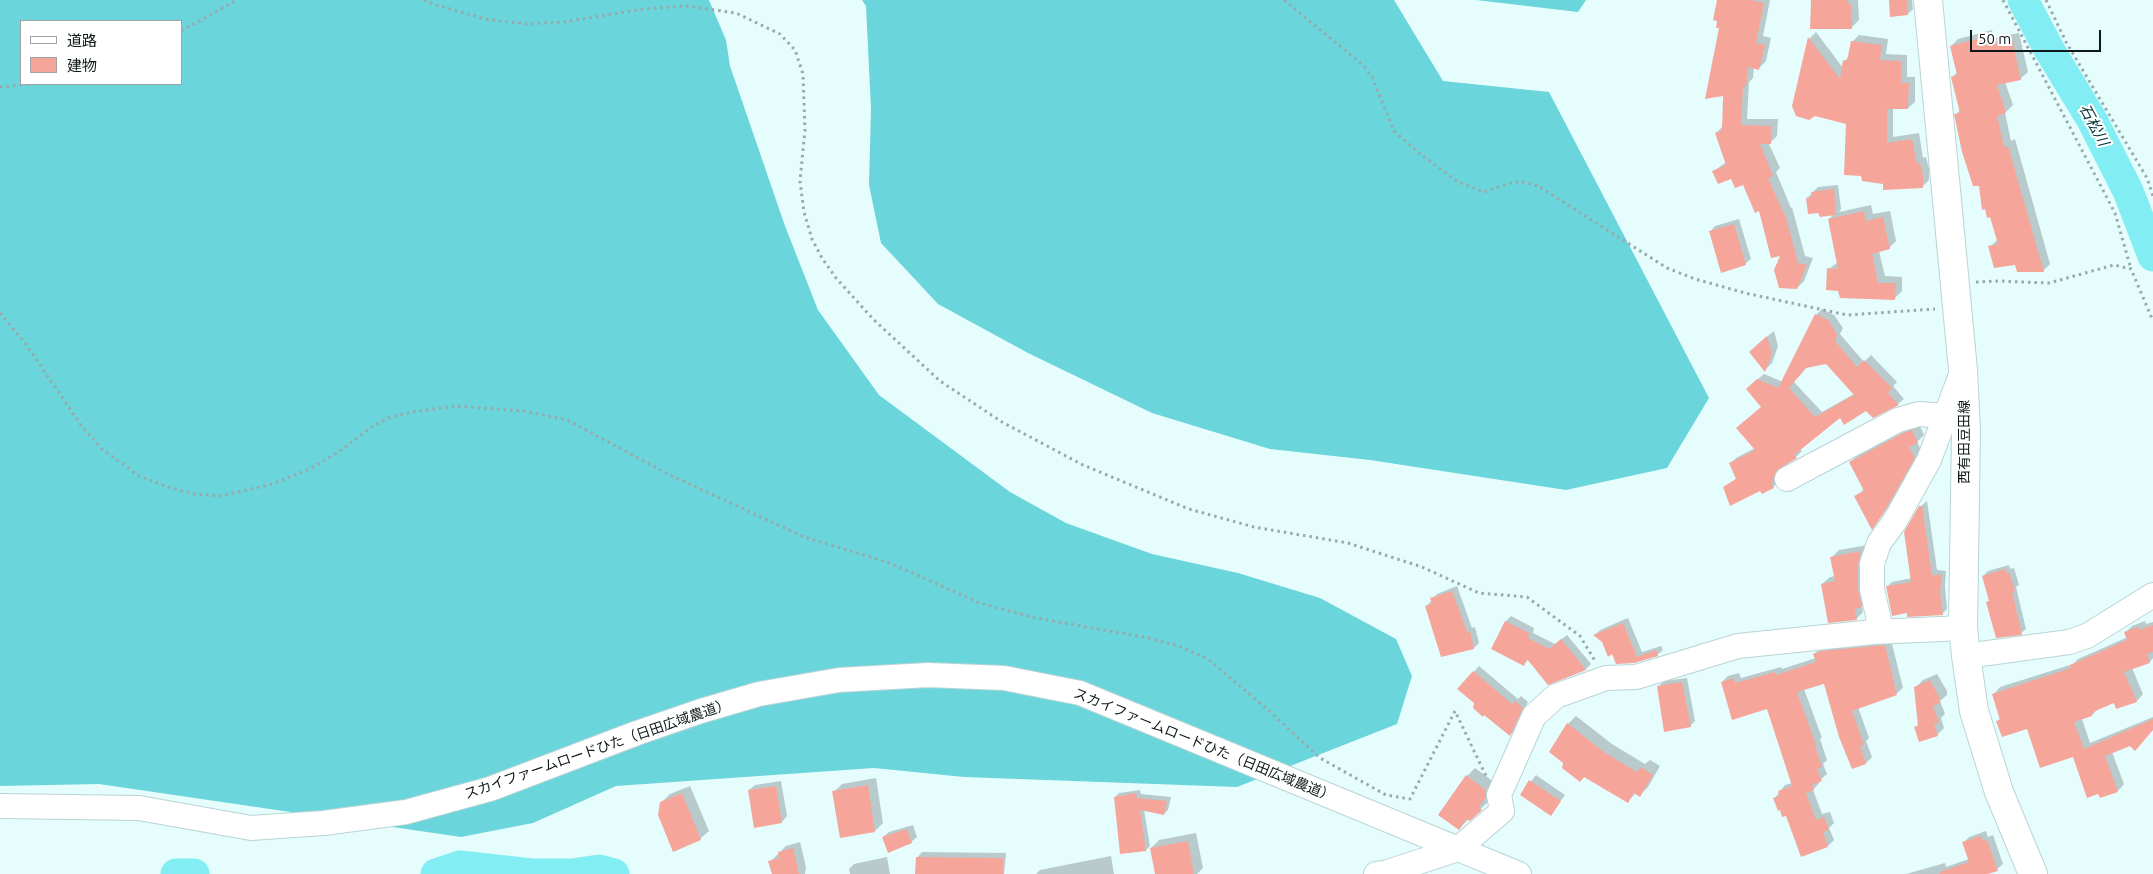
<!DOCTYPE html>
<html>
<head>
<meta charset="utf-8">
<style>
  body { margin:0 }
  #map { position:relative; width:2153px; height:874px; overflow:hidden; background:#e6fdfe; font-family:Ubuntu,"Noto Sans JP",sans-serif }
  canvas { display:block }
  .legend { position:absolute; left:20px; top:20px; width:162px; height:65px; box-sizing:border-box; background:#fff; border:1px solid #9fa3a3; margin:0; padding:6px 9px; list-style:none; font-size:15px; color:#0f191a }
  .legend li { display:flex; align-items:center; gap:10px; height:25px }
  .legend b { width:25px; border:1px solid #9fa3a3 }
  .scale { position:absolute; left:1970px; top:30px; width:131px; height:22px; box-sizing:border-box; border:2px solid #0f191a; border-top:0; padding-left:6px; font-size:15px; line-height:18px; white-space:nowrap; color:#0f191a; -webkit-text-stroke:4px #fff; paint-order:stroke }
</style>
</head>
<body>
<div id="map">
<canvas width="2153" height="874"></canvas>
<ul class="legend">
<li><b style="height:6px;background:#fff"></b>道路</li>
<li><b style="height:14px;background:#f6a59a"></b>建物</li>
</ul>
<div class="scale">50 m</div>
</div>
<script>
const ctx = document.querySelector('canvas').getContext('2d');
ctx.lineJoin = 'round';
function paint(path, color) { ctx.fillStyle = color; ctx.fill(path, 'evenodd'); }
function stroke(path, color, width, dash) { ctx.strokeStyle = color; ctx.lineWidth = width; ctx.lineCap = dash ? 'butt' : 'round'; ctx.setLineDash(dash || []); ctx.stroke(path); }
function label(font, color, halo, rows, align = 'center') {
  ctx.font = font + ' Ubuntu,"Noto Sans JP",sans-serif'; ctx.lineWidth = 4; ctx.setLineDash([]); ctx.textBaseline = 'middle'; ctx.strokeStyle = halo; ctx.fillStyle = color; for (const [text, x, y, turn = 0] of rows) {
    ctx.save(); ctx.translate(x, y); ctx.rotate((+turn || 0) * Math.PI / 180); ctx.textAlign = isNaN(turn) ? turn : align; if (halo) ctx.strokeText(text, 0, 0); ctx.fillText(text, 0, 0); ctx.restore();
  }
}
const forest = new Path2D(`
  M0 0H709L726 40 730 66 785 226 818 310 879 395 1010 492 1066 523 1152 554 1238 573 1320 598 1396 639 1412 676 1397 724 1237 787 964 777 874 768 616 786 533 823 461 837 99 784 0 786ZM21 21H181V84H21Z
  M862 0H1394L1443 81 1549 92 1709 398 1667 468 1566 490 1370 460 1270 449 1152 413 1028 353 938 304 881 243 869 185 871 109 866 6Z
  M1476 0H1586L1578 12Z`);
const shadow = new Path2D(`
  M1718 0H1770L1763 36 1771 38 1766 61 1759 68 1754 67 1753 78 1749 82 1747 119H1778L1777 136 1769 144 1780 168 1776 172 1791 208 1792 207 1805 256 1813 258 1804 281 1797 288 1760 209 1744 183 1714 171 1726 162 1716 133 1723 126 1725 94Z
  M1814 0H1858L1859 20 1851 28Z
  M1890 0H1912L1913 9 1908 14Z
  M1992 30 1994 38 2019 33 2028 72 2020 79 2005 82 2013 105 2005 113 2011 141 2015 139 2050 264 2043 271 2016 263 1990 247 1998 239 1956 115 1960 110 1952 77 1958 72 1951 46 1958 39Z
  M1816 32 1843 68 1845 61 1849 56 1852 42 1859 35 1888 39 1886 54 1907 55V77H1915V102L1908 108H1893V137L1919 133 1923 158 1926 157 1929 169V180L1922 187 1884 183 1847 123 1793 105 1810 38Z
  M1838 185 1841 209 1839 212 1871 205 1873 214 1890 211 1896 241 1889 248 1879 251 1885 276 1902 277V291L1895 298 1829 269 1838 262 1829 219 1834 214 1807 198 1818 187Z
  M1739 219 1751 259 1745 264 1710 232 1715 226Z
  M1822 309 1834 315 1843 328 1840 334 1864 362 1871 355 1897 382 1893 386 1904 399 1898 404 1840 416 1800 449 1802 451 1796 457 1781 467 1779 481 1773 487 1725 488 1737 478 1730 464 1736 458 1755 448 1763 406 1753 383 1764 374 1783 382 1816 315ZM1826 362 1854 394 1822 412 1794 382 1807 367Z
  M1774 331 1778 346 1772 363 1765 370 1757 345Z
  M1919 424 1924 435 1917 442 1921 450 1890 505 1872 528 1856 497 1864 489 1850 462 1858 455Z
  M1927 501 1937 570 1946 571 1945 586 1947 609 1942 614 1908 612 1887 587 1892 582 1912 578 1920 507Z
  M1868 545 1869 599 1862 606 1863 612 1856 619 1822 584 1830 577 1835 576 1832 557 1839 550Z
  M2009 565 2010 569 2014 568 2019 585 2016 587 2026 629 2021 633 1987 602 1990 600 1983 576 1988 571Z
  M1457 586 1472 628 1475 627 1479 643 1474 648 1426 607 1437 594Z
  M1511 616 1534 628 1533 633 1555 644 1567 635 1591 664 1586 669 1549 683 1529 659 1524 664 1493 648 1506 621Z
  M1628 618 1642 652 1661 646 1663 650 1657 655 1634 662 1595 635 1600 630Z
  M2145 621 2146 624 2153 622V658L2150 662 2132 668 2143 694 2137 701 2117 707 2115 701 2099 708 2092 715 2082 719 2090 743 2153 717V730L2131 744 2112 752 2124 784 2118 791 2101 797 2074 755 2028 727 1997 721 2001 718 1994 694 2000 687 2073 664 2078 659 2128 637 2126 632 2132 626Z
  M1891 640 1903 688 1896 694 1858 707 1869 738 1866 741 1872 757 1866 763 1853 768 1825 683 1804 689 1822 738 1820 739 1827 760 1823 764 1827 774 1819 781V783L1813 790 1822 814 1830 812 1834 823 1829 828 1834 840 1828 846 1786 814 1775 798 1785 785 1792 783 1768 708 1722 682 1728 676 1739 673 1741 678 1781 667 1782 669 1816 658 1814 654 1821 648Z
  M1479 666 1518 699 1521 696 1528 702 1515 730 1510 735 1459 689Z
  M1937 674 1947 691V695L1940 701 1945 714 1941 718 1944 728 1937 735 1915 727 1919 724 1915 688 1923 680Z
  M1687 678 1695 721 1690 726 1658 687 1663 681Z
  M1576 716 1612 744 1645 764 1650 760 1660 766 1648 787 1640 795 1636 793 1628 801 1568 724Z
  M1475 768 1494 782 1493 788 1487 798 1489 801 1459 828 1467 776Z
  M1536 775 1565 795 1551 814 1521 794Z
  M876 778 883 823 875 831 841 836 834 792 842 784Z
  M781 781 787 816 782 822 749 790 755 785Z
  M690 786 709 831 700 839 662 802 670 794Z
  M1140 790 1141 794 1171 797 1168 810 1164 814 1144 810 1150 846 1146 850 1115 797 1119 793Z
  M913 825 917 837 911 842 883 837 889 832Z
  M1986 831 1988 837 1993 835 2003 864 1997 869 1984 874H1906L1945 863 1946 867 1969 859 1963 843 1969 837Z
  M1196 833 1203 868 1197 874H1156L1151 848 1159 840Z
  M800 842 806 867 805 874H773L770 862 786 846Z
  M922 852 1006 853 1004 874H916L917 858Z
  M1111 856 1114 874H1036L1040 870Z
  M887 857 890 874H850L849 869 854 864Z`);
const river = new Path2D(`
  M2023 0 2050 51 2092 120 2128 191 2153 256
  M176 874H194
  M436 874 460 866 532 874H572L599 870 614 874`);
const building = new Path2D(`
  M1717 0H1751L1764 3 1756 43 1765 45 1759 70 1748 67 1746 87 1743 86 1741 125 1771 126V144H1760L1773 176 1768 178 1784 214H1785L1798 263 1807 265 1797 289 1779 288 1774 270 1780 256 1771 258 1759 211 1755 213 1743 185 1735 188 1731 179 1718 184 1712 171 1726 165 1715 133 1722 131 1723 96 1705 99 1719 28H1716L1717 21 1713 20Z
  M1811 0H1848V3L1851 5 1852 29H1810Z
  M1889 0H1907L1908 15 1890 17Z
  M1808 37 1840 79 1843 60 1847 61 1851 41 1882 45 1880 60 1901 61V83H1909L1908 109H1887V143L1912 139 1917 164 1920 163 1923 176V188L1883 190V184L1862 181 1861 176 1844 175 1846 124 1815 116 1809 120 1796 116 1792 106Z
  M1985 37 1987 45 2012 39 2021 80 1997 85 2006 113 1997 116 2004 147 2008 146 2044 272H2017L2015 265 1994 268 1988 246 1998 244 1990 217 1987 218 1985 209 1982 210 1979 186H1973L1962 152 1954 114 1960 113 1951 77 1957 75 1950 46Z
  M1834 189 1836 215 1820 217 1818 213 1808 214 1806 198 1812 197 1811 192Z
  M1864 211 1866 221 1883 217 1890 249 1872 254 1878 283H1896L1895 300 1840 298 1838 291 1826 290 1827 268 1838 269 1828 219Z
  M1734 224 1746 265 1721 273 1709 231Z
  M1815 314 1828 320 1837 335 1835 341 1857 367 1864 360 1892 388 1888 393 1899 405 1873 418 1866 411 1844 425 1840 418 1794 455 1797 458 1776 471 1774 482 1771 483 1774 488 1762 494 1760 491 1730 506 1723 487 1736 479 1729 463 1755 450 1736 428 1761 407 1746 389 1757 379 1778 388ZM1826 364 1854 395 1815 417 1789 388 1806 368Z
  M1767 336 1772 354 1765 372 1749 352Z
  M1912 430 1918 443 1909 447 1915 458 1883 514 1872 530 1854 496 1864 491 1849 462 1903 433Z
  M1919 506H1922L1932 575H1942L1940 592 1943 615 1907 617V613L1892 616 1886 586 1911 582 1904 532Z
  M1861 551 1858 564V589L1862 607 1855 609 1857 620 1828 623 1821 584 1835 581 1830 557Z
  M2005 569 2006 573 2009 572 2015 591 2012 592 2022 635 1996 638 1986 602 1989 601 1982 576Z
  M1452 591 1467 632 1470 631 1474 649 1441 657 1425 606 1432 604 1430 598Z
  M1505 621 1529 633 1528 638 1549 649 1561 639 1586 670 1548 685 1527 659 1524 666 1491 649Z
  M1623 623 1637 657 1656 650 1658 656 1634 663 1616 664 1612 654 1608 657 1602 642 1593 635Z
  M2153 625V652L2147 654 2150 663 2124 672 2137 702 2116 709 2114 703 2093 712 2092 716 2074 722 2084 749 2153 719V730L2135 751 2130 746 2105 756 2118 792 2100 798 2098 794 2087 798 2073 757 2040 768 2027 729 2002 737 1996 721 2000 720 1992 694 2071 668 2070 665 2127 640 2124 632 2138 627 2139 630Z
  M1885 645 1897 695 1852 711 1864 745 1860 746 1866 764 1852 769 1839 737 1824 684 1797 692 1816 745 1815 746 1822 767 1817 769 1822 781 1812 785 1814 790 1806 793 1816 820 1824 817 1829 830 1823 832 1828 847 1801 857 1786 816 1782 817 1780 810 1778 811 1773 798 1779 796 1778 791 1792 786 1767 709 1732 720 1721 682 1734 678 1735 683 1775 672 1776 675 1816 662 1813 654 1821 651Z
  M1473 671 1512 704 1515 701 1523 708 1510 736 1484 715 1483 717 1473 708 1474 703 1457 689Z
  M1930 680 1940 699 1939 700 1941 702 1933 706 1939 723 1934 724 1938 736 1919 742 1914 727 1918 726 1914 687Z
  M1682 682 1691 727 1664 732 1657 686Z
  M1567 723 1604 752 1637 772 1641 767 1653 775 1640 797 1634 793 1628 803 1584 777 1580 782 1562 768 1563 763 1549 752Z
  M1466 775 1486 790V798L1479 806 1482 810 1470 821 1467 819 1459 830 1438 815Z
  M1529 780 1561 801 1551 816 1520 795Z
  M868 785 875 832 840 838 832 791Z
  M776 786 782 823 754 828 748 790Z
  M682 793 701 840 673 852 658 815 660 802Z
  M1136 793 1137 798 1167 801 1164 815 1140 810 1146 851 1120 854 1114 797Z
  M907 829 912 843 888 853 882 837Z
  M1981 836 1983 841 1987 840 1998 871 1988 874H1940V872L1969 862 1962 842Z
  M1188 841 1194 874H1155L1150 848Z
  M793 848 799 874H772L768 861 779 858 778 852Z
  M916 857 1003 858V874H915Z`);
const path = new Path2D(`
  M424 0 433 4 485 19 528 24 563 22 643 9 686 6 736 13 780 34 795 50 803 74 805 130 800 181 804 212 812 239 822 258 836 278 873 319 940 381 1002 422 1083 465 1189 509 1254 527 1348 543 1422 567 1479 593 1527 597 1580 636 1595 661
  M1284 0 1363 65 1372 77 1394 131 1419 153 1458 182 1484 192 1514 182H1523L1538 186 1667 268 1695 279 1745 293 1847 315 1935 309
  M2003 0 2115 213 2131 269
  M2046 0 2066 42 2147 178 2153 196
  M181 31 237 0
  M0 87 31 84
  M1976 282 1999 281 2049 283 2114 265 2131 269 2153 321
  M0 313 25 343 83 428 102 449 139 476 168 487 194 494 220 496 269 485 310 469 340 451 370 428 388 418 413 412 455 406 523 411 567 420 672 476 804 537 890 563 980 603 1036 618 1149 638 1178 646 1208 659 1267 709 1320 758 1386 795 1410 799 1455 711 1486 776`);
const minor = new Path2D(`
  M1787 479 1898 420 1919 414 1945 416
  M1874 632 1879 620 1872 589V564L1879 543 1895 521 1929 460 1962 372
  M1966 656 2069 642 2087 636 2153 595
  M0 806 139 808 251 828 324 823 406 812 490 789 637 733 701 711 759 694 839 680 928 675 1004 678 1080 693 1519 874
  M1376 874 1388 872 1458 849 1502 811 1499 795 1534 716 1556 696 1606 678 1636 677 1738 646 1874 632 1963 628`);
const major = new Path2D(`
  M1928 0 1963 370 1966 430 1963 628 1966 656 1974 711 1999 792 2033 874`);
const streetNames = [
  ["西有田豆田線",1964,442,-90],
  ["スカイファームロードひた（日田広域農道）",1204,745,22],
  ["スカイファームロードひた（日田広域農道）",597,749,-19]
];
const waterNames = [
  ["石松川",2094,125,62]
];
paint(forest, '#6bd5dc');
paint(shadow, '#0003');
stroke(river, '#83edf4', 31);
paint(building, '#f6a59a');
stroke(minor, '#b9d4d6', 26);
stroke(major, '#b9d4d6', 30);
stroke(path, '#97a9aa', 3, [2.5, 4]);
stroke(minor, '#fff', 24);
stroke(major, '#fff', 28);
label('14px', '#0f191a', '#fff', streetNames);
label('italic 15px', '#003336', '#fff', waterNames);
</script>
</body>
</html>
